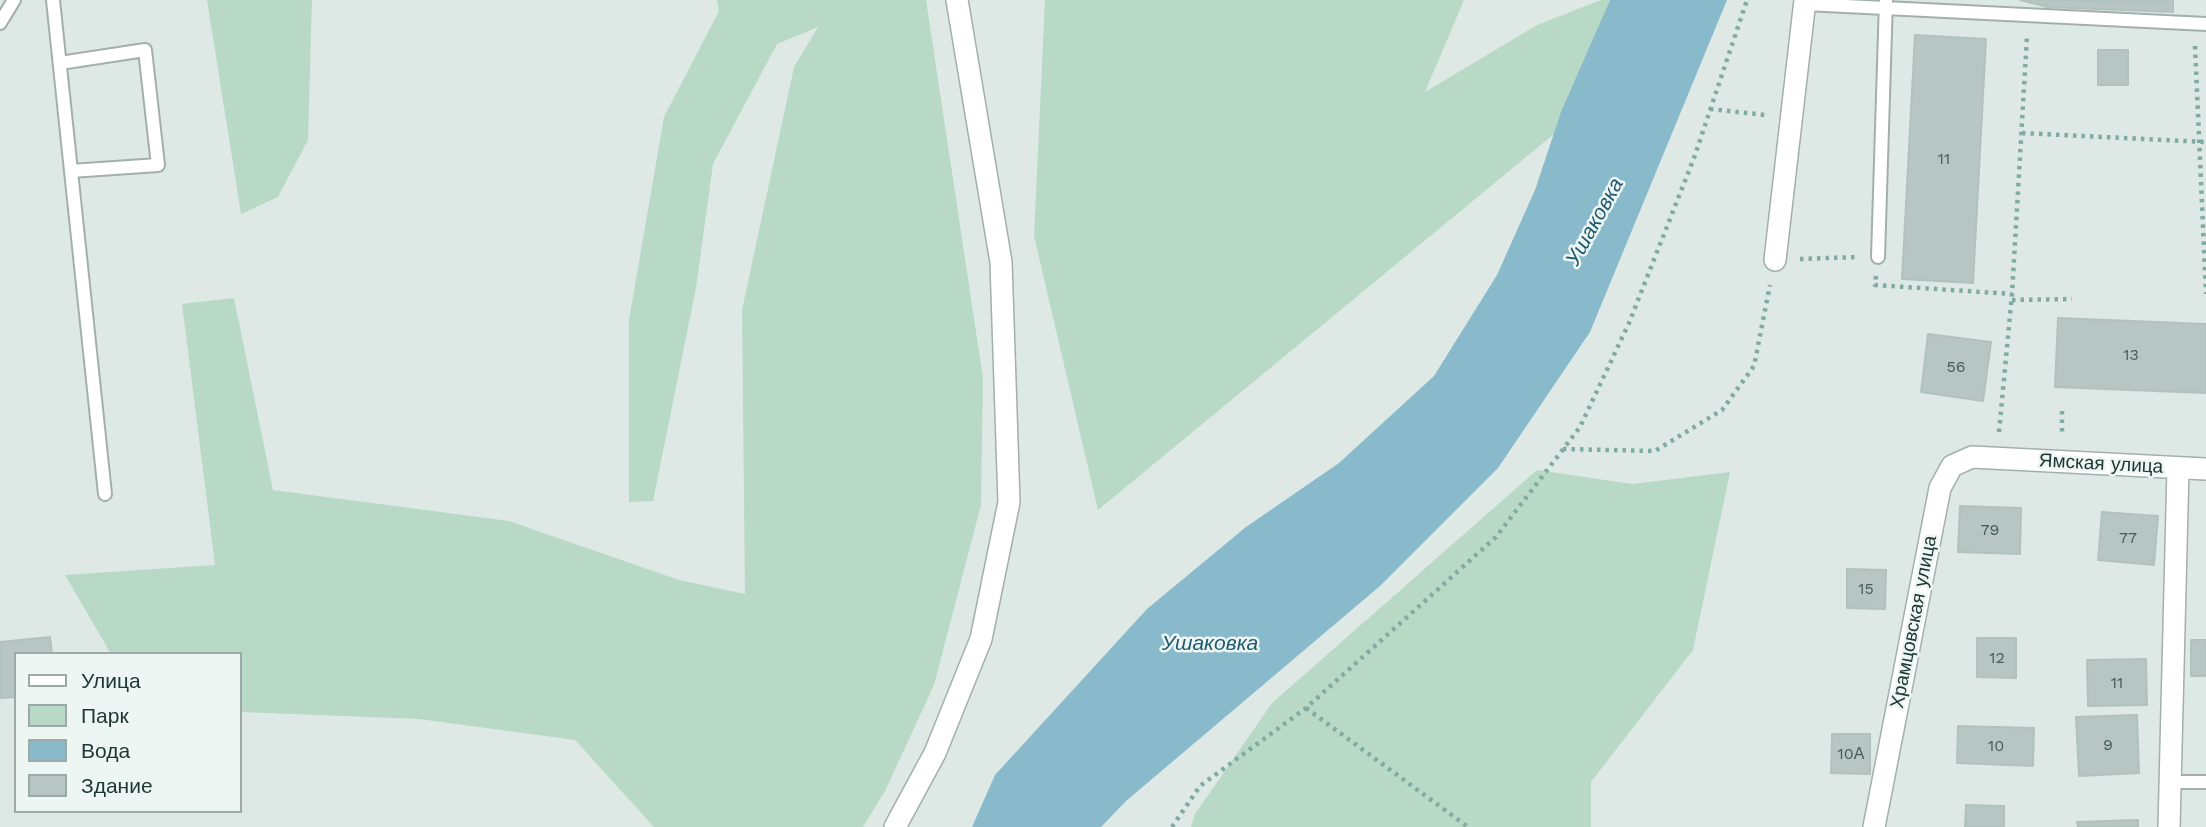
<!DOCTYPE html>
<html>
<head>
<meta charset="utf-8">
<style>
  body { margin:0 }
  #map { position:relative; width:2206px; height:827px; overflow:hidden; background:#dee9e5; font-family:"Work Sans",sans-serif }
  canvas { display:block }
  .legend { position:absolute; left:14px; top:652px; width:228px; height:161px; box-sizing:border-box; background:#eef6f3; border:2px solid #9caaa7; margin:0; padding:9px 12px; list-style:none; font-size:21px; color:#203834 }
  .legend li { display:flex; align-items:center; gap:14px; height:35px }
  .legend b { width:35px; border:2px solid #9caaa7 }
</style>
</head>
<body>
<div id="map">
<canvas width="2206" height="827"></canvas>
<ul class="legend">
<li><b style="height:9px;background:#fff"></b>Улица</li>
<li><b style="height:19px;background:#b8d9c5"></b>Парк</li>
<li><b style="height:19px;background:#88bacc"></b>Вода</li>
<li><b style="height:19px;background:#b7c6c2"></b>Здание</li>
</ul>
</div>
<script>
const ctx = document.querySelector('canvas').getContext('2d');
ctx.lineJoin = 'round';
function paint(path, color) { ctx.fillStyle = color; ctx.fill(path, 'evenodd'); }
function stroke(path, color, width, dash) { ctx.strokeStyle = color; ctx.lineWidth = width; ctx.lineCap = dash ? 'butt' : 'round'; ctx.setLineDash(dash || []); ctx.stroke(path); }
function label(font, color, halo, rows, align = 'center') {
  ctx.font = font + ' "Work Sans",sans-serif'; ctx.lineWidth = 5; ctx.setLineDash([]); ctx.textBaseline = 'middle'; ctx.strokeStyle = halo; ctx.fillStyle = color; for (const [text, x, y, turn = 0] of rows) {
    ctx.save(); ctx.translate(x, y); ctx.rotate((+turn || 0) * Math.PI / 180); ctx.textAlign = isNaN(turn) ? turn : align; if (halo) ctx.strokeText(text, 0, 0); ctx.fillText(text, 0, 0); ctx.restore();
  }
}
const green = new Path2D(`
  M207 0H312L308 140 278 197 241 214Z
  M717 0H926L983 378 981 505 934 685 885 791 863 827H654L575 740 419 719 240 712V654H111L65 575 215 565 182 304 234 298 273 490 509 521 679 580 745 594 742 310 794 67 818 27 777 44 713 164 696 288 653 501 629 502V320L664 117 719 11Z
  M1045 0H1464L1425 92 1537 25 1601 0H1610L1554 134 1098 510 1034 236Z
  M1537 470 1632 484 1730 472 1693 650 1591 782V827H1191L1195 814 1272 703Z`);
const water = new Path2D(`
  M1610 0H1727L1590 332 1498 468 1380 586 1126 801 1101 827H972L995 775 1147 609 1246 527 1339 463 1434 376 1497 275 1535 190 1561 112Z`);
const building = new Path2D(`
  M2020 0H2048L2047 7 2036 4Z
  M2048 0H2173V12L2047 7Z
  M1915 35 1986 39 1973 283 1902 279Z
  M2098 50H2128V85H2098Z
  M2058 318 2206 324V393L2055 387Z
  M1928 334 1991 342 1983 401 1921 392Z
  M1960 506 2021 508 2020 554 1958 552Z
  M2102 512 2158 516 2154 565 2098 560Z
  M1847 569 1886 570 1885 609 1847 608Z
  M50 637 52 654H16V697L0 698V642Z
  M1977 638H2016V678L1977 677Z
  M2191 640H2206V676H2191Z
  M2146 659 2147 705 2088 706 2087 660Z
  M2137 715 2139 773 2079 776 2076 717Z
  M1958 726 2034 728 2033 766 1957 763Z
  M1832 734H1870V774L1831 773Z
  M1966 805 2004 806V827H1965Z
  M2138 820V827H2078L2077 822Z`);
const path = new Path2D(`
  M2195 46 2206 294
  M1710 109 1765 115
  M2022 133 2206 142
  M1800 259 1858 257
  M1876 276 1875 285 2012 294
  M2012 300 2072 299
  M2062 411V435
  M1999 432 2012 294 2027 36
  M1563 449 1655 451 1722 410 1754 366 1770 285
  M1306 708 1468 827
  M1172 827 1200 786 1306 708 1496 537 1580 427 1629 323 1694 158 1747 0`);
const service = new Path2D(`
  M53 0 105 494
  M1805 4 2206 24
  M0 23 14 0
  M60 63 145 50 158 165 71 171
  M1878 257 1886 0
  M2170 782H2206`);
const minor = new Path2D(`
  M1775 260 1805 0
  M895 827 935 753 981 639 1009 502 1001 262 957 0
  M1874 827 1940 488 1952 466 1972 457 2206 469
  M2169 827 2178 468`);
const numberNames = [
  ["11",1944,159],
  ["13",2131,355],
  ["56",1956,367],
  ["79",1990,530],
  ["77",2128,538],
  ["15",1866,589],
  ["12",1997,658],
  ["11",2117,683],
  ["9",2108,745],
  ["10",1996,746],
  ["10А",1851,754]
];
const streetNames = [
  ["Ямская улица",2101,464,3],
  ["Храмцовская улица",1914,622,-79]
];
const waterNames = [
  ["Ушаковка",1595,222,-61],
  ["Ушаковка",1210,644]
];
paint(green, '#b8d9c5');
paint(water, '#88bacc');
paint(building, '#b7c6c2');
stroke(building, '#b1c2bd', 2);
stroke(service, '#a1b0ac', 16);
stroke(minor, '#a1b0ac', 24);
stroke(path, '#80aba2', 4.5, [3.5, 5]);
stroke(service, '#fff', 12);
stroke(minor, '#fff', 21);
label('16px', '#465c58', null, numberNames);
label('19px', '#203834', '#eef6f3', streetNames);
label('italic 21px', '#1e5970', '#eef6f3', waterNames);
</script>
</body>
</html>
